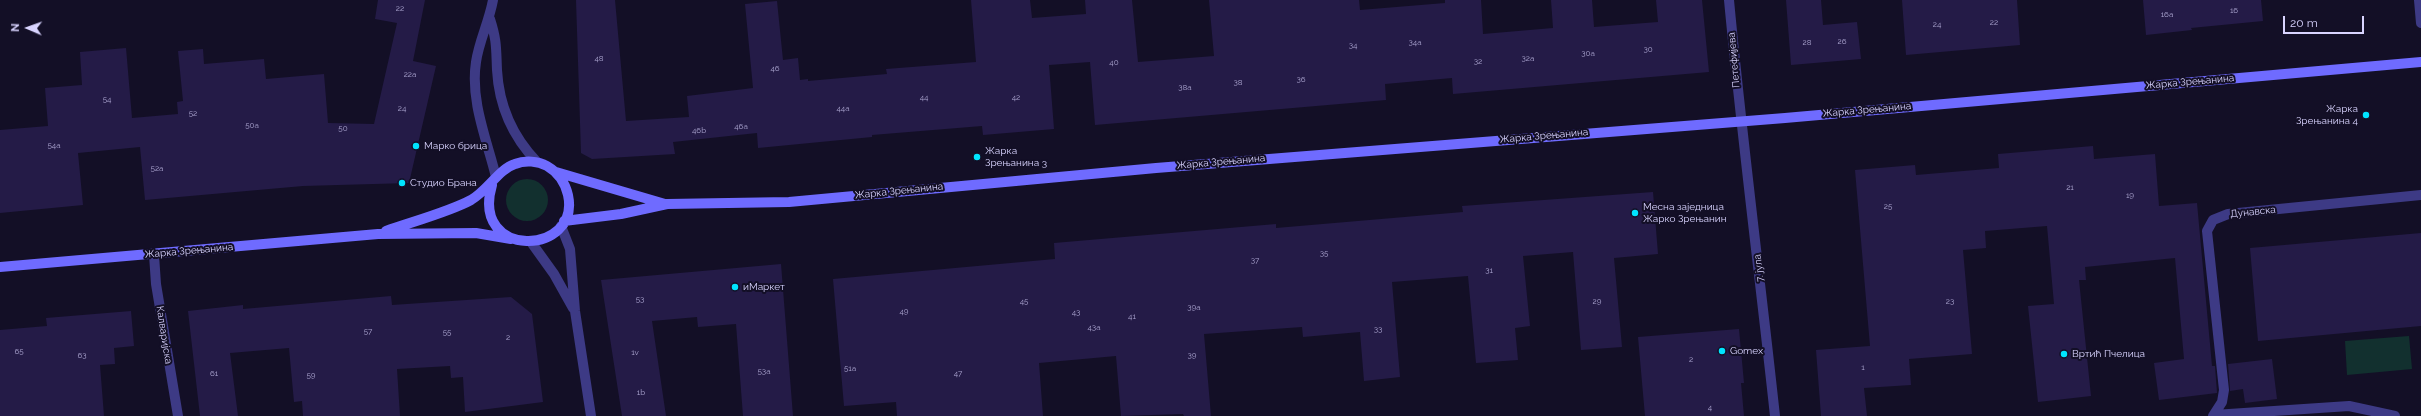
<!DOCTYPE html>
<html>
<head>
<meta charset="utf-8">
<style>
  body { margin:0 }
  #map { position:relative; width:2421px; height:416px; overflow:hidden; background:#130f26; font-family:Raleway,sans-serif }
  canvas { display:block }
  .north { position:absolute; left:8px; top:8px; width:40px; height:40px; -webkit-text-stroke:3px #130f26; paint-order:stroke; rotate:272deg; font-size:11px; font-weight:700; line-height:16px; text-align:center; color:#d9d4ff }
  .north::after { content:''; display:block; margin:auto; width:14px; height:18px; background:#d9d4ff; clip-path:polygon(50% 0,100% 100%,50% 72%,0 100%) }
  .scale { position:absolute; left:2283px; top:16px; width:81px; height:18px; box-sizing:border-box; border:2px solid #d9d4ff; border-top:0; padding-left:5px; font-size:12px; line-height:14px; white-space:nowrap; color:#d9d4ff; -webkit-text-stroke:3px #130f26; paint-order:stroke }
</style>
</head>
<body>
<div id="map">
<canvas width="2421" height="416"></canvas>
<div class="north">N</div>
<div class="scale">20 m</div>
</div>
<script>
const ctx = document.querySelector('canvas').getContext('2d');
ctx.lineJoin = 'round';
function paint(path, color) { ctx.fillStyle = color; ctx.fill(path, 'evenodd'); }
function stroke(path, color, width, dash) { ctx.strokeStyle = color; ctx.lineWidth = width; ctx.lineCap = dash ? 'butt' : 'round'; ctx.setLineDash(dash || []); ctx.stroke(path); }
function label(font, color, halo, rows, align = 'center') {
  ctx.font = font + ' Raleway,sans-serif'; ctx.lineWidth = 4; ctx.setLineDash([]); ctx.textBaseline = 'middle'; ctx.strokeStyle = halo; ctx.fillStyle = color; for (const [text, x, y, turn = 0] of rows) {
    ctx.save(); ctx.translate(x, y); ctx.rotate((+turn || 0) * Math.PI / 180); ctx.textAlign = isNaN(turn) ? turn : align; if (halo) ctx.strokeText(text, 0, 0); ctx.fillText(text, 0, 0); ctx.restore();
  }
}
const green = new Path2D(`
  M506 200a21 21 0 1 1 42 0a21 21 0 1 1-42 0Z
  M2409 336 2412 369 2347 375 2345 341Z`);
const building = new Path2D(`
  M378 0H425L413 61 436 66 409 183 303 186 145 200 140 147 78 153 83 205 0 213V130L48 126 45 88 82 85 80 52 126 48 132 118 178 114 177 102 183 101 178 51 203 49 204 64 264 59 266 79 324 74 328 123 374 124 397 23 375 19Z
  M576 0H615L626 121 689 117 687 96 753 88 745 4 777 1 783 60 798 58 800 80 808 79V81L887 74 886 69 976 62 971 0H1030L1032 18 1086 14 1085 0H1132L1138 62 1214 56 1209 0H1359L1360 10 1445 3V0H1481L1483 34 1553 28 1551 0H1592L1594 27 1658 22 1656 0H1702L1709 72 1453 94 1452 78 1385 84 1386 100 1095 125 1090 62 1049 65 1054 129 983 135 982 126 872 135V137L758 148 757 133 673 142 675 154 592 159 581 153Z
  M1786 0H1821L1823 25 1857 22 1861 59 1791 65Z
  M1902 0H2017L2020 45 1906 55Z
  M2143 0H2261L2263 21 2191 28 2192 30 2146 35Z
  M2093 146 2094 159 2155 154 2159 206 2197 203 2212 366H2215L2217 393 2159 400 2154 363 2184 359 2175 258 2085 267 2086 280H2079L2091 396 2038 402 2028 306 2054 304 2047 226 1985 231 1986 248 1963 250 1972 354 1909 359 1911 385 1864 388 1867 416H1821L1816 350 1870 346 1855 170 1915 165 1916 175 1999 168 1998 154Z
  M1653 192 1658 254 1614 258 1622 347 1581 350 1573 252 1523 256 1530 326 1515 328 1518 360 1476 363 1468 276 1392 282 1400 377 1364 381 1360 332 1303 337 1302 327 1204 334 1211 416H1184L1183 414 1121 416 1116 356 1039 363 1043 416H897L896 402 844 406 833 279 1055 259 1054 243 1276 224V228L1463 212 1462 206Z
  M2421 233V326L2258 341 2250 248Z
  M781 264 793 416H743L736 324 698 327 697 317 652 321 666 416H622L601 280Z
  M391 296 392 305 511 297 532 314 543 402 465 412 463 377 451 378 450 366 397 369 400 416H303L302 401 294 402 289 348 230 353 238 416H200L188 311 243 305V309Z
  M131 311 134 346 114 348 115 364 100 365 104 416H0V330L47 326 46 318Z
  M1739 329 1744 383H1741L1744 416H1645L1638 337Z
  M2272 359 2277 399 2245 403 2243 389 2230 391 2228 364Z`);
const street = new Path2D(`
  M493 0C489 22 479 41 476 62 470 101 487 140 496 177
  M1729 0C1742 139 1760 277 1775 416
  M2419 0 2421 23
  M490 19C497 41 496 48 497 70 499 106 512 136 537 162
  M561 226 570 249 575 311 591 416
  M531 242 554 274 573 308
  M154 255 156 284 178 416
  M2214 415 2349 406 2395 416
  M2213 416 2222 402 2224 390 2207 231 2213 220 2228 214 2421 195`);
const secondary = new Path2D(`
  M556 172 665 204
  M564 221 621 214 667 204 789 202 1156 168 1785 118 2421 62
  M386 231C411 222 449 212 471 200 488 190 499 169 515 164 525 160 538 161 547 166 559 173 565 182 568 195 581 256 470 260 492 185
  M0 267 378 234 476 233 511 239`);
const markers = [
  [2366,115,4,"#00e5ff"],
  [416,146,4,"#00e5ff"],
  [977,157,4,"#00e5ff"],
  [402,183,4,"#00e5ff"],
  [1635,213,4,"#00e5ff"],
  [735,287,4,"#00e5ff"],
  [1722,351,4,"#00e5ff"],
  [2064,354,4,"#00e5ff"]
];
const numberNames = [
  ["22",400,9],
  ["16",2234,11],
  ["16a",2167,15],
  ["22",1994,23],
  ["24",1937,25],
  ["26",1842,42],
  ["34a",1415,43],
  ["28",1807,43],
  ["34",1353,46],
  ["30",1648,50],
  ["30a",1588,54],
  ["48",599,59],
  ["32a",1528,59],
  ["32",1478,62],
  ["40",1114,63],
  ["46",775,69],
  ["22a",410,75],
  ["36",1301,80],
  ["38",1238,83],
  ["38a",1185,88],
  ["44",924,98],
  ["42",1016,98],
  ["54",107,100],
  ["24",402,109],
  ["44a",843,109],
  ["52",193,114],
  ["50a",252,126],
  ["46a",741,127],
  ["50",343,129],
  ["46b",699,131],
  ["54a",54,146],
  ["52a",157,169],
  ["21",2070,188],
  ["19",2130,196],
  ["25",1888,207],
  ["35",1324,254],
  ["37",1255,261],
  ["31",1489,271],
  ["53",640,300],
  ["45",1024,302],
  ["29",1597,302],
  ["23",1950,302],
  ["39a",1194,308],
  ["49",904,312],
  ["43",1076,313],
  ["41",1132,317],
  ["43a",1094,328],
  ["33",1378,330],
  ["57",368,332],
  ["55",447,333],
  ["2",508,338],
  ["65",19,352],
  ["1v",635,353],
  ["63",82,356],
  ["39",1192,356],
  ["2",1691,360],
  ["1",1863,368],
  ["51a",850,369],
  ["53a",764,372],
  ["61",214,374],
  ["47",958,374],
  ["59",311,376],
  ["1b",641,393],
  ["4",1710,408]
];
const streetNames = [
  ["Петефијева",1734,60,-95],
  ["Жарка Зрењанина",2190,82,-5],
  ["Жарка Зрењанина",1867,110,-5],
  ["Жарка Зрењанина",1544,136,-5],
  ["Жарка Зрењанина",1221,162,-5],
  ["Жарка Зрењанина",899,191,-6],
  ["Дунавска",2253,212,-6],
  ["Жарка Зрењанина",189,251,-5],
  ["7. јула",1759,268,-96],
  ["Калваријска",164,335,81]
];
const poiNames = [
  ["Жарка",2358,109,"right"],
  ["Зрењанина 4",2358,121,"right"],
  ["Марко брица",424,146],
  ["Жарка",985,151],
  ["Зрењанина 3",985,163],
  ["Студио Брана",410,183],
  ["Месна заједница",1643,207],
  ["Жарко Зрењанин",1643,219],
  ["иМаркет",743,287],
  ["Gomex",1730,351],
  ["Вртић Пчелица",2072,354]
];
paint(green, '#12302f');
paint(building, '#241b47');
stroke(street, '#3d3a85', 10);
stroke(secondary, '#6f6bff', 10);
for (const [x, y, r, color] of markers) { const dot = new Path2D(); dot.arc(x, y, r, 0, 2 * Math.PI); ctx.fillStyle = color; ctx.fill(dot); stroke(dot, '#130f26', 1.5); }
label('8px', '#aca6d1', null, numberNames);
label('10px', '#d9d4ff', '#130f26', streetNames);
label('10px', '#d9d4ff', '#130f26', poiNames, 'left');
</script>
</body>
</html>
